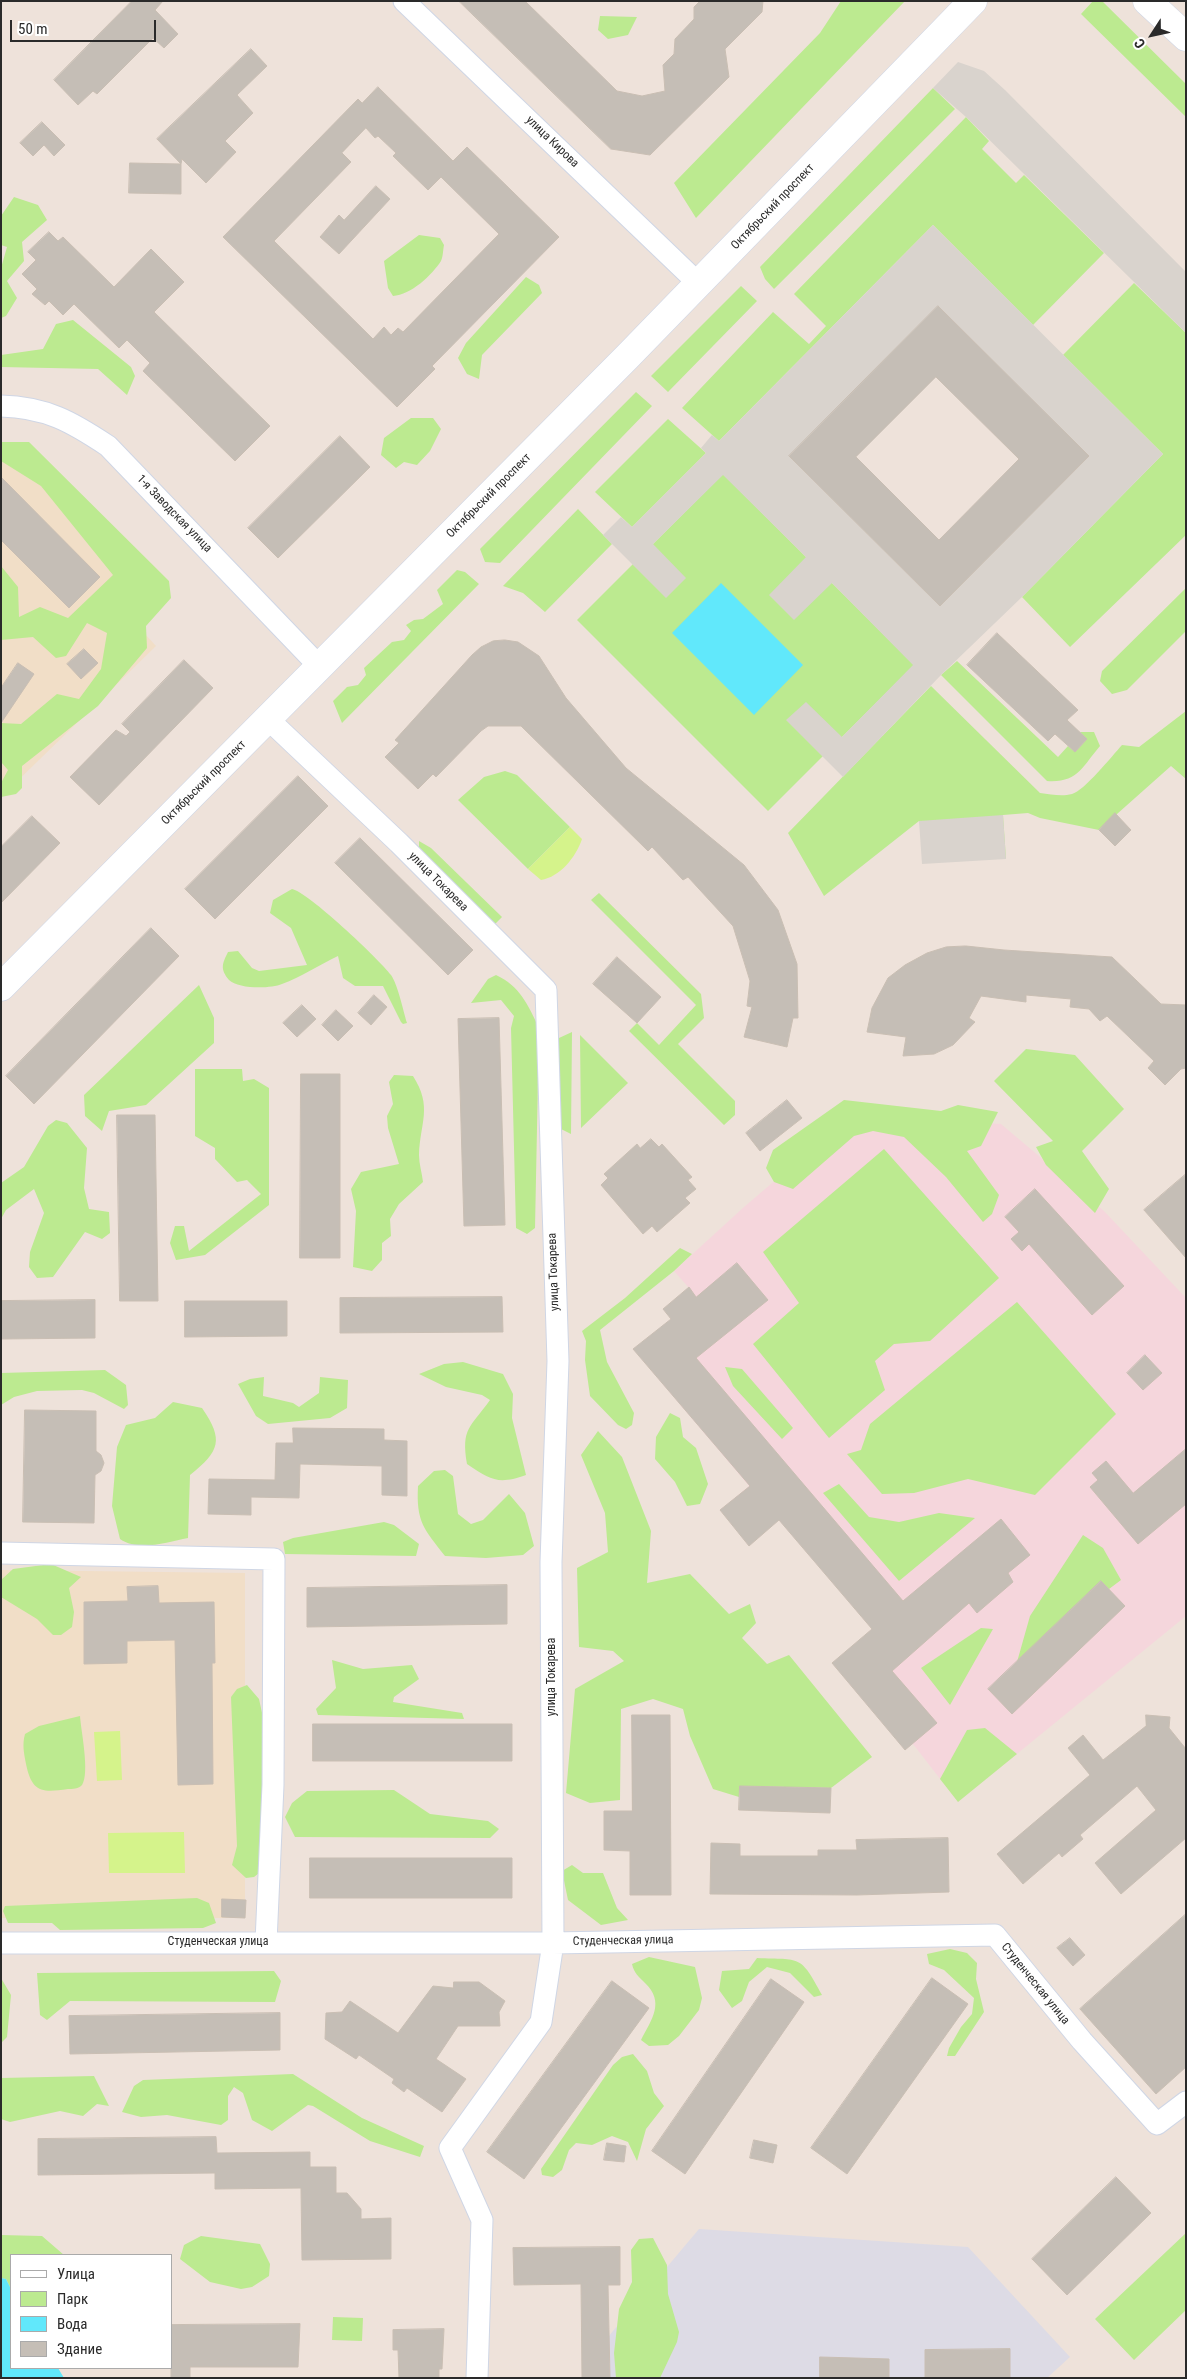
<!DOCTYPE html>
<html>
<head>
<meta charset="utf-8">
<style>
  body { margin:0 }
  #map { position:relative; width:1187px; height:2379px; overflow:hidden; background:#eee2da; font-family:"Roboto Condensed",sans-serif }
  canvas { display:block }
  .frame { position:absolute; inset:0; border:2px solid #2a2a2a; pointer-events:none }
  .legend { position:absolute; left:10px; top:2254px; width:162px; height:115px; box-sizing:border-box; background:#fff; border:1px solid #aaa; margin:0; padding:6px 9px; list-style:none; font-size:15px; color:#2a2a2a }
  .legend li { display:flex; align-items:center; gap:10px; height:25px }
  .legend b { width:25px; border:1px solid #aaa }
  .north { position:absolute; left:1127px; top:10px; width:50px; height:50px; -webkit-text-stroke:4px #fff; paint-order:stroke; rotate:235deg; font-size:14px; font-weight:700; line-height:20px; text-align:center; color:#2a2a2a }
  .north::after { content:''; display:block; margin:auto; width:18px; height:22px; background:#2a2a2a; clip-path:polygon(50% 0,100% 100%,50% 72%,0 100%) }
  .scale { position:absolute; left:10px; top:20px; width:146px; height:22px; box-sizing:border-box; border:2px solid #2a2a2a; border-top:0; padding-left:6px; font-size:15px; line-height:18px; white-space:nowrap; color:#2a2a2a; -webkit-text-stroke:4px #fff; paint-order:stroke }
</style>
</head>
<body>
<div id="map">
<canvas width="1187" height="2379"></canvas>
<div class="frame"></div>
<ul class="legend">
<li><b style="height:6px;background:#fff"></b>Улица</li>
<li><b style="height:14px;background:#bcea90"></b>Парк</li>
<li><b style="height:14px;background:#61e8fb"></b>Вода</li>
<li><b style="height:14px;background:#c5beb6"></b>Здание</li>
</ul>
<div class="north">С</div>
<div class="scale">50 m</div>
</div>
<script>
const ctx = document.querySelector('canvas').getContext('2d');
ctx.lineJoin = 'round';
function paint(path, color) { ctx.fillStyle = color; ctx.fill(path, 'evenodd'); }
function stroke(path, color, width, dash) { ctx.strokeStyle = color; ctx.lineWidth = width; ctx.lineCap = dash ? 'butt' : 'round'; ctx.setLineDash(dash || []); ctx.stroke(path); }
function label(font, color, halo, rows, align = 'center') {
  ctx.font = font + ' "Roboto Condensed",sans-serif'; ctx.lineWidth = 4; ctx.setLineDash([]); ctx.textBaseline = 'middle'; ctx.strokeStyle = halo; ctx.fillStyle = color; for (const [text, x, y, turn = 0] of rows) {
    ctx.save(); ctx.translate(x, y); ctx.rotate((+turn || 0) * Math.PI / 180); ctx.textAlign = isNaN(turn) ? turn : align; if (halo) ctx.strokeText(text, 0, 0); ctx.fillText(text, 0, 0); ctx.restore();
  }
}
const industrial = new Path2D(`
  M699 2229 968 2247 1070 2357 1047 2378H610L608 2337Z`);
const education = new Path2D(`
  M1 450 169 591 135 623 156 646 1 797Z
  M1 1570 245 1573V1918H1Z`);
const medical = new Path2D(`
  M853 1114 1001 1124 1104 1211 1186 1298V1616L958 1802 913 1744 905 1750 832 1663 872 1629 779 1520 749 1546 720 1510 749 1486 633 1349 671 1319 663 1309 689 1288 674 1271 744 1207Z`);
const green = new Path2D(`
  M841 1H905L696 218 674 183 820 33Z
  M1093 1H1102L1186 84V117L1081 14Z
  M600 16 637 17 628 35 608 39 598 30Z
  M933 88 955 109 774 289 765 279 760 267Z
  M966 117 989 141 982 149 1016 183 1024 175 1104 253 1033 325 933 225 719 441 682 408 773 312 809 344 826 326 794 294Z
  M14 197 38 205 47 220 22 242 24 261 7 281 17 298 6 316 1 318V268L7 247 1 245V216Z
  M419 235 440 238 444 245C443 250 443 257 441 261 432 275 411 295 393 296L388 288 384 261Z
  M526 277 539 285 542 293 482 355 479 379 467 374 458 358 466 343Z
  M1134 283 1186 333V535L1070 647 1022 597 1163 454 1063 355Z
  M741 286 757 301 668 392 651 376Z
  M73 320 131 367 135 376 127 395 98 369 1 367V355L43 349 56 324Z
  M636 392 652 406 500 563 485 562 480 549Z
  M411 418H433L441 429 430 451 417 465 404 462 396 468 381 455 384 438Z
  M668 419 706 453 632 527 595 492Z
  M1 442H29L169 581 171 598 146 626 147 648 98 706 22 766V788L16 794 1 797V783L8 770 1 762V723L21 724 57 694 79 699 101 669 107 633 87 623 66 656 56 658 33 637 1 640V566L18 587 19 617 40 607 68 618 113 575 41 486 1 461Z
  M723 474 914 665 768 811 577 620Z
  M578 509 612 544 545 612 523 593 503 586Z
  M457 570 465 572 479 584 342 723 333 701 347 687 358 685 366 675 364 668 392 642 404 640 411 631 406 625 414 620 423 619 443 604 437 590Z
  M1186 588V631L1127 690 1112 694 1100 681 1102 671Z
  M957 661 1058 757 1068 746 1075 752 1087 739 1080 732H1094L1100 746C1082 767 1078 783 1047 781L941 675Z
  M931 686 1040 793C1051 794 1061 797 1072 794 1084 791 1112 756 1122 745L1139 747 1186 711V779L1171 766 1099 830 1040 818 1028 813 1003 815 1006 859 919 821 824 896 788 833Z
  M505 771 517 775 570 827 528 869 458 800 484 777Z
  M419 841 431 848 502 917 492 927 419 851Z
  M292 889C307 891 380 960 391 975 398 985 403 1010 407 1023L403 1024 401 1022 383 986H355L343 978 338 956C319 965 301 977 282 984 270 989 238 989 229 980 220 969 222 964 228 952L238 951 252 968 259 971 307 965 291 928 270 913 273 900Z
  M599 893 701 994 704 1018 678 1044 735 1101V1115L724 1125 629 1031 637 1023 659 1045 696 1005 591 900Z
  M496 975C520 986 528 1005 539 1028L535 1228 527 1234 516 1228 511 1028 514 1016 501 1000 471 1003 488 979Z
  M199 985 214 1018V1043L146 1105 109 1111 102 1131 85 1116 84 1095Z
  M572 1032 571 1134 559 1128V1038Z
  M580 1035 628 1083 581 1128Z
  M1026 1049 1075 1055 1124 1109 1082 1151 1109 1189 1095 1213 1046 1165 1036 1147 1053 1141 994 1081Z
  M195 1069H242L243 1081 254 1079 269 1088V1205L205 1255 176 1260 170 1243 175 1226H184L189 1251 261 1194 247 1180 237 1182 215 1159V1148L195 1136Z
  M394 1075 413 1076C433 1107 420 1123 419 1155 419 1164 422 1173 423 1182L399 1204 390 1219 391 1236 382 1243V1260L372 1271 353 1267 356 1211 351 1189 361 1172 399 1164 388 1128 387 1116 393 1104 389 1082Z
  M844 1100 941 1111 958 1105 998 1112 981 1146 967 1151 999 1195 992 1214 983 1222 946 1177 904 1137 873 1131 854 1136 793 1189 774 1182 766 1168 773 1150Z
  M56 1120 67 1123 87 1148 84 1188 89 1209 109 1212 110 1233 102 1239 85 1232 53 1277 37 1278 29 1267 30 1252 44 1213 34 1189 6 1210 1 1219V1183L24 1167 48 1126Z
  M884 1149 999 1278 930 1341 894 1344 875 1361 885 1390 829 1438 753 1344 799 1303 763 1252Z
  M680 1248 692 1254 674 1271 600 1330 607 1362 634 1413 632 1425 626 1429 618 1425 590 1396 585 1360 586 1341 582 1331 625 1298Z
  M1017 1302 1116 1414 1035 1495 968 1479 914 1493 882 1494 847 1454 861 1450 870 1424Z
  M463 1362 503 1374 513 1394 512 1418 526 1475C498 1485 491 1480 467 1464 461 1428 470 1428 490 1400L482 1395 446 1387 419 1374 444 1364Z
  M725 1367 742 1369 793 1428 782 1439 733 1386Z
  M105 1370 126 1385 128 1405 124 1409 94 1393 82 1390 37 1391 14 1397 1 1405V1373Z
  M264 1377 263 1396 293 1403 299 1407 319 1393 320 1377 348 1380 347 1408 330 1418 268 1424 256 1416 238 1384 250 1379Z
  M173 1402 202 1408C224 1440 220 1451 190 1475L188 1538C167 1542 139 1552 120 1539L112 1506 117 1447 126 1425 155 1418Z
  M670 1413 680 1418 683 1437 696 1448 708 1484 700 1504 687 1506 675 1482 655 1459 656 1437Z
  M598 1431 622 1457 651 1531 647 1583 690 1574 729 1614 750 1604 756 1623 742 1638 767 1664 789 1655 872 1757 831 1788 740 1786 739 1797 713 1789 690 1736 683 1709 653 1699 621 1709 620 1800 590 1803 566 1793 575 1689 624 1661 613 1651 579 1647 577 1568 608 1552 605 1513 581 1455Z
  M445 1470 453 1476 458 1514 471 1524 483 1520 509 1494 525 1513 534 1546 523 1555 486 1558 445 1556C424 1529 416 1522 418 1486L434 1471Z
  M839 1484 869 1517 899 1522 939 1513 975 1518 899 1581 823 1493Z
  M384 1522 394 1525 419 1544 416 1556 285 1554 283 1542 293 1538Z
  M1083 1535 1103 1548 1121 1580 1109 1589 1101 1581 1017 1662 1030 1616Z
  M51 1564 81 1577 69 1588 74 1612 72 1627 61 1635H53L37 1619 1 1597V1580L13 1569Z
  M981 1628 993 1629 950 1705 921 1668Z
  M332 1660 363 1669 412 1665 419 1679 394 1697 393 1702 462 1713 464 1719 318 1715 316 1709 336 1688Z
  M247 1685 259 1699 268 1740 263 1870 254 1877 246 1878 232 1865 237 1846 231 1697 237 1689Z
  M80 1716C81 1731 90 1773 82 1785 79 1789 72 1789 68 1789 41 1793 32 1792 26 1764 24 1753 22 1745 25 1734L39 1726Z
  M985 1728 1017 1754 958 1802 940 1779 967 1730Z
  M394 1790 430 1814 488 1821 499 1829 490 1838 295 1837 285 1817 292 1803 307 1791Z
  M572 1865 583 1873H603L617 1908 628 1920 601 1925 568 1900 562 1871Z
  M197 1898 209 1903 216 1923 203 1928 60 1930 52 1923H8L3 1911 5 1906Z
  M950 1949 967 1953 977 1963 976 1979 984 2012 955 2056H947L949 2048 961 2027 972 2014 974 1998 944 1970 929 1964 927 1954Z
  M649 1957 695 1967 702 1998 699 2010 679 2036 668 2045 649 2046 641 2040C652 2019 665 2002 645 1983 639 1977 634 1973 632 1964Z
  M757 1958C801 1960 800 1954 822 1995L814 1997 790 1973 767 1967 749 1982 742 2001 732 2008 719 1990 722 1971 749 1969Z
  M274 1971 281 1981 275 2002 70 2001 47 2020 40 2015 37 1973Z
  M1 1978 11 1995 7 2037 1 2043Z
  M633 2054 647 2071 654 2093 664 2106 646 2129 637 2161 628 2142 612 2136 592 2145 576 2143 569 2150 562 2170 553 2177 542 2175 541 2169 613 2065 622 2057Z
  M293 2074 362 2118 424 2146 420 2157 370 2141 313 2106 308 2105 272 2131 252 2120 243 2093 234 2087 228 2096V2120L221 2125 167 2115 141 2117 122 2112 134 2086 143 2080Z
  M94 2076 109 2106 97 2104 83 2116 60 2111 10 2122 1 2119V2078Z
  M1186 2233V2310L1134 2360 1095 2319Z
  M1 2235 42 2236 64 2255H11V2289L6 2279 1 2278Z
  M201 2236 260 2244 270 2264 269 2276 252 2287 241 2289 210 2282 180 2259 184 2245Z
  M653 2238 667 2265 668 2294 679 2332 677 2342 660 2378H616L614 2353 619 2309 632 2282 631 2250 639 2239Z
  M333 2317 363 2318 362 2341 332 2340Z`);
const pitch = new Path2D(`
  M570 827 582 839C576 857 560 877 541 880L528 869Z
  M120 1731 122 1780 97 1781 94 1732Z
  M184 1832 185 1873H109L108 1833Z`);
const plaza = new Path2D(`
  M958 62 984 71 1005 90 1186 272V333L966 117 933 88Z
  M933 225 1163 454 1022 597 941 675 843 777 786 720 806 702 842 737 913 665 832 583 794 620 769 595 806 557 723 475 653 544 686 578 666 598 603 535 621 517 632 527 706 453 701 448 712 435 719 441ZM938 307 1088 456 940 606 789 456Z
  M1003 815 1006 859 922 864 919 821Z`);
const water = new Path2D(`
  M721 583 803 665 754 715 672 633Z
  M1 2278 6 2279 11 2289V2368H58L64 2378H1Z`);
const building = new Path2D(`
  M132 1H163L155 10 178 34 164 48 153 38 97 94 93 91 78 105 54 80Z
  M459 1H525L617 91 642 96 665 91 663 65 674 54 675 39 694 19V7L700 1H763L762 12 725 49 729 77 650 155 611 149Z
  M251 49 267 66 237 95 253 113 225 141 236 152 206 183 182 159 181 164 157 139Z
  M378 87 453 161 467 147 559 237 432 366 435 369 397 407 223 237 358 99 362 103ZM366 128 375 138 378 136 396 153 393 156 428 190 441 177 499 234 403 332 398 328 391 335 384 327 373 339 274 241 351 162 342 153Z
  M42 122 65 145 54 156 44 145 33 156 20 143Z
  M130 163 181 164V194L129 193Z
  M376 186 390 199 339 254 320 237 339 215 344 220Z
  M49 232 58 241 63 237 114 287 151 249 184 282 154 312 270 426 235 461 143 371 150 363 127 340 119 348 74 304 63 315 49 301 45 305 32 294 37 289 22 274 36 260 28 252Z
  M938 306 1089 456 940 606 789 456ZM936 377 1019 459 939 540 856 457Z
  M340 436 370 467 278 558 248 528Z
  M1 477 100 577 69 608 1 540Z
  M997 633 1078 710 1067 720 1087 739 1075 752 1055 734 1048 741 967 665Z
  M505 640 518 642 539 656 566 698 626 768 744 865 778 910 797 964 798 1018H793L787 1047 744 1037 752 1007 747 1006 750 981 733 926 688 877 683 880 652 847 648 851 521 726H488L481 731 436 777 433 774 418 789 385 757 399 743 395 740 472 655 481 647 493 641Z
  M84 649 98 663 81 679 67 664Z
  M184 660 213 688 99 805 70 777 116 730 126 736 130 732 122 724Z
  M18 663 34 674 1 723V688Z
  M298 776 328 806 215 919 185 889Z
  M1115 813 1131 830 1115 846 1099 830Z
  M32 816 60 843 1 903V847Z
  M360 838 473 950 448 975 335 863Z
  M151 928 179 956 34 1104 6 1076Z
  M966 946 1004 950 1112 957 1161 1004 1186 1005V1068L1181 1069 1165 1085 1148 1068 1154 1061 1107 1016 1100 1021 1089 1009 1070 1007 1071 999 1026 995V1002L981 996 969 1018 975 1022 953 1045 934 1054 903 1056 906 1037 867 1032 872 1008 888 978 905 965 927 953 946 947Z
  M617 957 661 997 637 1023 593 984Z
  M374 995 387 1007 371 1025 358 1013Z
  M302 1005 316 1019 297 1037 283 1023Z
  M336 1010 353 1026 338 1041 322 1025Z
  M499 1018 505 1225 464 1226 458 1019Z
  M301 1074H340V1258H300Z
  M787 1100 802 1118 760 1151 746 1133Z
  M117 1115H155L158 1301H120Z
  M651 1139 659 1147 662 1144 692 1177 688 1180 696 1189 685 1198 690 1203 657 1232 652 1226 643 1234 601 1185 608 1178 604 1174 637 1144 640 1148Z
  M1186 1174V1258L1144 1210Z
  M1035 1189 1124 1286 1092 1315 1029 1244 1022 1251 1011 1239 1019 1232 1005 1217Z
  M737 1263 768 1300 696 1358 903 1601 1001 1519 1030 1555 1008 1573 1013 1582 977 1613 969 1603 892 1671 937 1723 905 1750 832 1663 872 1629 779 1520 749 1546 720 1510 750 1486 633 1349 671 1319 663 1309 689 1287 696 1297Z
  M502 1297 503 1332 340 1333V1298Z
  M95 1300V1338L1 1339V1301Z
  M185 1301H287V1336L185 1337Z
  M1145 1355 1162 1373 1143 1390 1127 1373Z
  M25 1410 96 1411V1451L101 1455 104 1463 101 1471 95 1475 94 1523 23 1522Z
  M293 1428 384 1429V1440L407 1441V1496L382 1495V1466L300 1464 299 1498 251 1497V1515L208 1514 209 1479 275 1480 276 1443H293Z
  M1186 1449V1504L1138 1544 1090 1487 1098 1480 1092 1473 1106 1461 1133 1493Z
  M1101 1581 1125 1606 1012 1714 988 1689Z
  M507 1585V1624L307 1627V1588Z
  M158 1586 159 1603 214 1602 215 1663H212L213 1784 178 1785 175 1640 127 1641V1663L84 1664V1602L128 1601 127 1587Z
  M632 1715H670L671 1895H630V1851L604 1850V1811H632Z
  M1146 1715 1170 1717 1169 1728 1186 1749V1838L1121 1894 1095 1863 1156 1810 1137 1786 1080 1835 1083 1839 1062 1857 1059 1853 1023 1884 997 1854 1090 1775 1068 1748 1083 1735 1103 1760 1146 1726Z
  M313 1724H512V1761H313Z
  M740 1786 831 1788 830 1813 739 1810Z
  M948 1838 949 1892 857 1895 710 1894 711 1843 740 1844V1856H818V1850H857L856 1840Z
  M310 1858H512V1898H310Z
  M222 1899 246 1900 245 1918 222 1917Z
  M1186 1914V2067L1156 2094 1080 2009Z
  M1070 1938 1085 1955 1073 1966 1057 1948Z
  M932 1978 968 2004 847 2174 811 2148Z
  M771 1979 804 2002 685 2174 652 2151Z
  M612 1981 649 2008 524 2179 487 2152Z
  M454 1982H479L505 2001 499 2012 500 2026H458L436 2059 466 2079 442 2112 407 2088 404 2092 392 2083 394 2079 359 2055 356 2059 325 2039 326 2013 342 2012 350 2001 398 2033 433 1986 453 1988Z
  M280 2013V2050L70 2054 69 2016Z
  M216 2137 217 2153 310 2152V2167H336V2193H347L361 2209V2219L391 2218V2259L302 2260 301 2188 215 2189V2173L38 2175V2139Z
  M754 2140 777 2145 773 2163 750 2158Z
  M607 2143 626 2146 624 2162 604 2160Z
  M1116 2177 1151 2213 1067 2295 1032 2259Z
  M620 2247V2285H608L610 2378H582L581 2284 514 2285 513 2248Z
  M300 2324 298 2367H190V2378H171V2325Z
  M444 2329 442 2369H439V2378H399L398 2350H393V2330Z
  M1010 2349V2378H925V2350Z
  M820 2357 889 2359V2378H820Z`);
const minor = new Path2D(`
  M404 1 699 284
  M1 406C46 407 72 422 108 446L319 666
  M268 719 399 843 546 990 558 1361 551 1562 553 1943 541 2022 450 2148 482 2220 477 2378
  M1 1553 274 1559 273 1785 266 1942
  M1 1943H553L995 1935 1082 2041 1157 2124 1186 2102`);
const secondary = new Path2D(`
  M1147 1 1186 37
  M1 987 628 356 973 1`);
const streetNames = [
  ["улица Кирова",552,142,44],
  ["Октябрьский проспект",773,207,-46],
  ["Октябрьский проспект",489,496,-45],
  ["1-я Заводская улица",174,514,46],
  ["Октябрьский проспект",204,783,-45],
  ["улица Токарева",438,882,45],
  ["улица Токарева",554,1272,-92],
  ["улица Токарева",552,1677,-90],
  ["Студенческая улица",623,1941,-1],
  ["Студенческая улица",218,1942],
  ["Студенческая улица",1035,1984,51]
];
paint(industrial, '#dddbe5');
paint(education, '#f1dec7');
paint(medical, '#f5d6dc');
paint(green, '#bcea90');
paint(pitch, '#d5f38b');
paint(plaza, '#d9d3cd');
paint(water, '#61e8fb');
paint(building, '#c5beb6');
stroke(building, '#c9beb3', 1);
stroke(minor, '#cfd6e5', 23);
stroke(secondary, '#cfd6e5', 29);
stroke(minor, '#fff', 21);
stroke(secondary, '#fff', 28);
label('12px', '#2a2a2a', '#fff', streetNames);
</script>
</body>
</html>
